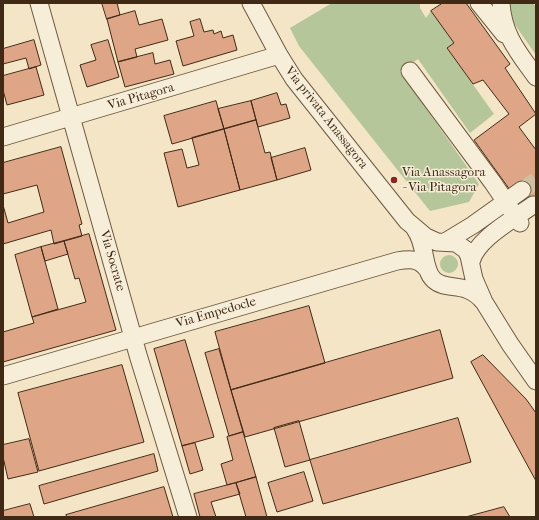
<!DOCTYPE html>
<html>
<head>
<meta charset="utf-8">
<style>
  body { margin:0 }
  #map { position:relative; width:539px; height:520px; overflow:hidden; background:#f3e5c5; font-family:"IM FELL French Canon",serif }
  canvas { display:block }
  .frame { position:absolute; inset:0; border:4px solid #412a15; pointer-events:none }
</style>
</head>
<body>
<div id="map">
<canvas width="539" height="520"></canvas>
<div class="frame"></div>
</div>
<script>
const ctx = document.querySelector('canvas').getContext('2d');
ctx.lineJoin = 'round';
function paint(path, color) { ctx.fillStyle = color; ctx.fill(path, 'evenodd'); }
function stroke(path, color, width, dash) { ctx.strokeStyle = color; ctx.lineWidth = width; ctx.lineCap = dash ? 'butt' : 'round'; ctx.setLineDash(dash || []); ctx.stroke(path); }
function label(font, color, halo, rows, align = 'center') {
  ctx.font = font + ' "IM FELL French Canon",serif'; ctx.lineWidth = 3; ctx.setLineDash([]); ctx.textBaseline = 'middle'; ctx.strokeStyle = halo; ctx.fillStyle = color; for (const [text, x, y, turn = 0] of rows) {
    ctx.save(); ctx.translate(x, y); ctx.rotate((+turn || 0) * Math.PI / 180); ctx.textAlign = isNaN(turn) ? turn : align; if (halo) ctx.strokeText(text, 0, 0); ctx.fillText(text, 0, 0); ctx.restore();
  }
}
const green = new Path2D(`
  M332 3H420V8L426 18 431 11 454 43 447 48 494 114 470 133 418 59 400 71 479 184 469 202 430 211 299 46 290 28Z
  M506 3H533L536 7V55L504 9Z
  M440 264a9 9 0 1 1 18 0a9 9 0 1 1-18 0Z`);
const building = new Path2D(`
  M102 3H117L120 15 107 19Z
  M443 3H466L510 64 505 68 536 114 519 127 536 150V210L518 184 510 190 474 140 509 114 483 80 473 84 447 48 454 43 431 11Z
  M135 11 139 25 162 19 168 40 135 49 137 57 118 62 107 19Z
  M200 19 204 32 213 30 214 34 221 31 223 38 233 35 237 50 183 66 176 41 194 36 190 22Z
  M34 40 41 65 29 69 26 58 3 64V49Z
  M108 40 119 77 87 87 80 65 96 60 91 45Z
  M153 53 155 64 170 60 174 74 125 87 118 62Z
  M36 67 44 95 7 105 3 90V76Z
  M277 93 281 105 286 104 290 118 258 127 251 101Z
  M216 101 224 129 172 144 164 116Z
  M251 101 256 120 224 129 218 109Z
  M256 120 265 153 270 152 277 180 240 190 224 129Z
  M224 129 240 190 178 207 164 153 182 149 187 168 199 165 192 138Z
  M61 147 82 224 79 225 82 236 54 244 51 230 3 244V205L8 223 44 212 37 185 3 194V163Z
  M305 148 311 170 277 180 271 158Z
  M89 234 116 330 3 362V332L34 323 32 317 86 302 79 278 75 279 64 241Z
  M64 241 68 254 45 261 41 247Z
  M41 247 58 309 32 317 15 255Z
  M309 306 325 363 231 390 215 332Z
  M440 330 453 378 245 437 231 390Z
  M185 340 214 437 182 446 154 349Z
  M219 349 243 432 229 436 205 353Z
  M483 355 526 399 536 413V481L471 362Z
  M122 365 144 442 39 471 18 393Z
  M458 418 471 462 323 504 310 460Z
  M299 421 310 460 285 467 274 428Z
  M243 432 256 477 227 485 221 464 233 460 227 437Z
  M29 439 38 472 8 479 3 457V445Z
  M195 443 203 470 190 474 182 446Z
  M154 454 158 471 44 504 39 486Z
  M304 472 313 501 277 512 268 483Z
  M256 477 267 517H246L236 483Z
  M236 483 240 494 211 502 216 517H200L194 494Z
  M164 487 173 517H67L66 515Z
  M30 504 34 517H3V511Z
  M504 507 510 517H466Z`);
const minorTunnel = new Path2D(`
  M522 190 536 181`);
const minor = new Path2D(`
  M39 3 138 355 188 517
  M251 3 279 55 294 79 407 221 426 237 437 242 456 243 466 250 469 256 474 279 484 302 510 344 536 381
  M479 3 504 34
  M501 3C503 35 518 52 536 77
  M410 71 493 183 520 223
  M3 137 279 55
  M415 229C427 245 422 269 434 280 447 292 465 280 483 301
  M445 242 473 225 522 190
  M471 262C476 239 514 219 533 205
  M3 376 397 261C409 259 419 258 427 269`);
const markers = [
  [394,180,4,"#8f2418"]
];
const streetNames = [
  ["Via Pitagora",141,97,-16],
  ["Via privata Anassagora",326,118,52],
  ["Via Socrate",112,261,74],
  ["Via Empedocle",216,313,-16]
];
const poiNames = [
  ["Via Anassagora",402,173],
  ["- Via Pitagora",402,188]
];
paint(green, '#b4c69a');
paint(building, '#dea586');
stroke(building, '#412a15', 1);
stroke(minorTunnel, '#cfc0a2', 17, [17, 8]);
stroke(minor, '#6e5941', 19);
stroke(minor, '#f7eed9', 17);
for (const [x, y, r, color] of markers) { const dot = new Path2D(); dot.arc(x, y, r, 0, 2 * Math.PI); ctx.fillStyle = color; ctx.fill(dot); stroke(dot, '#f7eed9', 1.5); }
label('13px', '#412a15', '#f7eed9', streetNames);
label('13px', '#412a15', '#f7eed9', poiNames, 'left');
</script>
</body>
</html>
